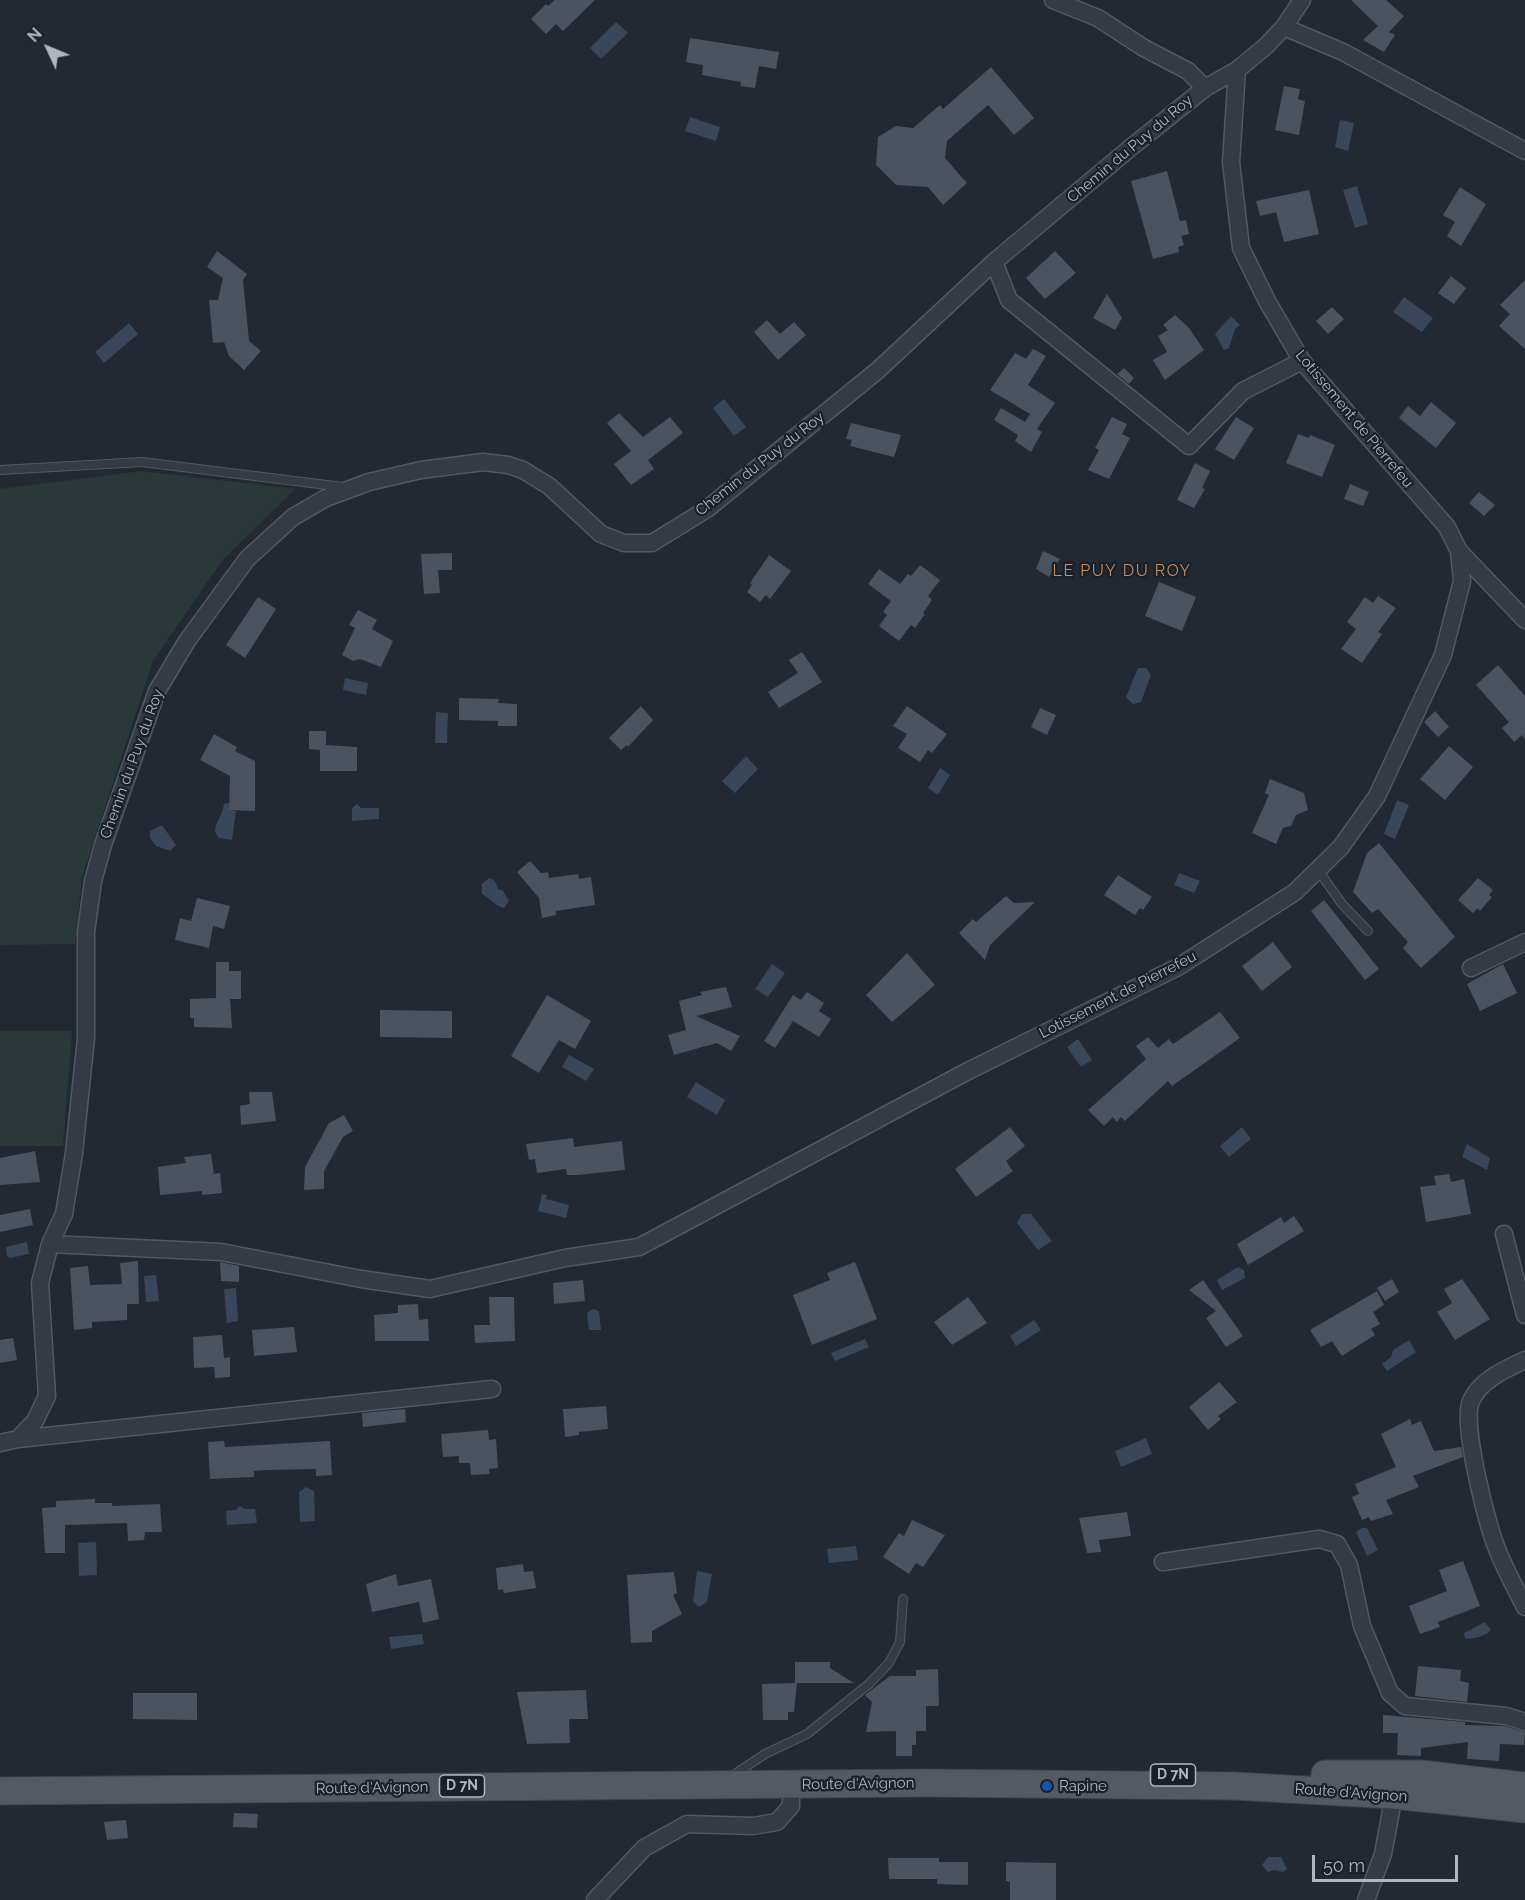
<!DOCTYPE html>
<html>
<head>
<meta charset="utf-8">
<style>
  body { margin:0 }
  #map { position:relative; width:1525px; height:1900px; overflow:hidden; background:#222933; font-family:Raleway,sans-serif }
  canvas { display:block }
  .north { position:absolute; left:18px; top:18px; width:60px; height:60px; -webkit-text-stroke:4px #1a2028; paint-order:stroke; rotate:314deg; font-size:16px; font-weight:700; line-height:24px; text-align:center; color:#afb6c0 }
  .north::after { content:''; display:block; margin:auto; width:21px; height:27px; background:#afb6c0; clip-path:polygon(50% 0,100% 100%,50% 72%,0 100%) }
  .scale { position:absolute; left:1312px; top:1855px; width:146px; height:27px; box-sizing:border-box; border:3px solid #afb6c0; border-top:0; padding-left:8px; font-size:18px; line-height:21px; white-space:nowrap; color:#afb6c0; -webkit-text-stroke:4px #1a2028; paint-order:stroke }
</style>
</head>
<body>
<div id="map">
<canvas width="1525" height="1900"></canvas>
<div class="north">N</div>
<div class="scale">50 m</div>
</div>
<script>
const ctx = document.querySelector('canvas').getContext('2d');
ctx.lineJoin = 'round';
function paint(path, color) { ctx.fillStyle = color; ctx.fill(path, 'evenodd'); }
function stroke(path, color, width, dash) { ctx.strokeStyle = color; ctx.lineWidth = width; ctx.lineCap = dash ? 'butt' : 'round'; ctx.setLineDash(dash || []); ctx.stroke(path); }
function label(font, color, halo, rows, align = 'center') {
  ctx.font = font + ' Raleway,sans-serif'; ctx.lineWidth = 4.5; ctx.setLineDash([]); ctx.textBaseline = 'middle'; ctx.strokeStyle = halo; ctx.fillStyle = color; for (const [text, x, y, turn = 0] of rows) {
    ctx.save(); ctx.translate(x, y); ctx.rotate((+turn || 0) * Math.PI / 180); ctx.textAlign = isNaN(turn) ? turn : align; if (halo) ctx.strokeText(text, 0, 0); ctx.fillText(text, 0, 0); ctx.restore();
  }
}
const green = new Path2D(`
  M142 471 295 489 221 562 153 661 82 877 75 944 0 945V489Z
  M0 1031H72L63 1146H0Z`);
const water = new Path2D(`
  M616 22 628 33 601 59 590 48Z
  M690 117 720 127 716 141 685 131Z
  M1340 120 1354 123 1348 151 1335 147Z
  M1357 186 1368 224 1355 228 1343 190Z
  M1404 297 1433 318 1422 332 1393 312Z
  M1231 316 1240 325 1235 329 1229 348 1224 350 1215 334Z
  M129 323 138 334 104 363 95 352Z
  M724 399 746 427 734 436 713 408Z
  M1138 668H1146L1151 675 1141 702 1133 704 1126 697Z
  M345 678 368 683 366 695 343 690Z
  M436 712 448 713 447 743H435Z
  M746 756 758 769 735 793 722 781Z
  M940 768 950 775 938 795 928 788Z
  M1397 800 1409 805 1395 839 1384 834Z
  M230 803V810L236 811 232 840 219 838 215 832C215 822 222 817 224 804Z
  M357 804 361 808H379V819L352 821V808Z
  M162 825 176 845 170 851 156 846 150 838V831Z
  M1179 873 1200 881 1194 893 1174 885Z
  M489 878 495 881 498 889 503 891 509 901 504 908C495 906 490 898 482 894V884Z
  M772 964 785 973 768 997 755 989Z
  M1078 1039 1092 1060 1081 1067 1067 1047Z
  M569 1055 594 1069 586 1081 562 1067Z
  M696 1082 725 1100 717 1115 687 1097Z
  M1242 1127 1251 1139 1229 1157 1220 1146Z
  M1467 1144 1490 1158 1487 1170 1462 1157Z
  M542 1194 547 1195 546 1199 569 1205 566 1218 538 1211Z
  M1022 1214H1031L1052 1241 1038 1250 1017 1223Z
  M27 1242 29 1254 10 1258 7 1256 6 1247Z
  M1238 1267 1244 1270 1245 1278 1222 1290 1217 1280Z
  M156 1275 159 1301 146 1302 144 1276Z
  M236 1288 238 1321 227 1323 224 1289Z
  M593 1309 599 1311 601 1330H589L587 1313Z
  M1034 1320 1041 1330 1016 1346 1010 1336Z
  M865 1339 869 1347 835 1361 831 1353Z
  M1409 1340 1416 1352 1387 1371 1382 1364 1391 1357 1393 1350Z
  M1146 1438 1152 1454 1121 1467 1115 1451Z
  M306 1487 314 1491 315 1521 300 1522 299 1492Z
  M240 1506 245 1509H255L257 1523 227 1525 226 1511 236 1510Z
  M1362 1528H1367L1378 1550 1367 1556 1356 1532Z
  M96 1542 97 1575 79 1576 78 1543Z
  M856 1546 858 1560 829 1563 827 1549Z
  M697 1571 712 1574 707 1602 699 1607 693 1601Z
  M1485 1622 1491 1630C1486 1636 1473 1640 1465 1638L1464 1633Z
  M422 1634 424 1644 391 1649 389 1637Z
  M1268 1857H1281L1287 1869 1283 1872 1274 1870 1268 1872 1262 1865Z`);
const building = new Path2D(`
  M555 0H595L563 31 556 24 546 34 531 19 546 4 548 6Z
  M1351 0H1386L1404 16 1389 32 1395 35 1384 52 1363 40 1378 26Z
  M690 38 779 52 776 69 759 66 755 88 740 86 741 82 702 75 703 65 686 62Z
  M991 67 1034 118 1014 135 988 105 947 141 945 158 967 183 943 205 928 187 896 185 876 165 878 137 896 126 913 128 940 105 943 109Z
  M1284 86 1300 89 1298 99 1305 101 1299 135 1275 130Z
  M1167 171 1180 221 1186 220 1189 234 1181 236 1184 245 1178 247 1179 252 1153 259 1131 181Z
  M1460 187 1486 204 1461 246 1447 236 1455 222 1443 215Z
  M1309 190 1319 234 1284 242 1276 212 1260 216 1256 201Z
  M217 251 247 274 243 280 249 341 261 351 244 370 229 356 224 342 213 343 209 300H218L223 278 207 267Z
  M1055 251 1076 273 1045 299 1026 278Z
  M1451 276 1466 288 1454 304 1438 293Z
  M1525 280V349L1499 326 1510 314 1500 305Z
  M1107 294 1122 318 1115 330 1093 318Z
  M1332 307 1344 319 1328 334 1316 321Z
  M1175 315 1189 328 1204 350 1165 380 1153 360 1167 352 1158 336 1168 330 1163 325Z
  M767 320 780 334 794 322 806 335 778 360 754 332Z
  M1033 349 1046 356 1028 385 1055 403 1037 429 1042 432 1031 452 1015 441 1018 435 994 420 1001 408 1025 422 1030 414 990 390 1015 353 1026 359Z
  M1124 368 1134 378 1129 384 1117 374Z
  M1431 402 1456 423 1436 448 1399 418 1408 406 1420 416Z
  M619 413 643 437 670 417 683 433 648 460 654 469 631 485 614 464 631 451 607 423Z
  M1112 417 1127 424 1122 434 1130 438 1109 479 1088 470 1099 450 1095 448Z
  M1236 417 1254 428 1234 460 1215 449Z
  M851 423 901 435 894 457 850 446 852 440 846 439Z
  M1298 434 1309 438 1310 435 1335 445 1322 477 1286 463Z
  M1195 463 1210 471 1202 488 1205 489 1194 508 1177 500Z
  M1350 484 1369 492 1363 506 1344 499Z
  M1479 492 1495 505 1484 516 1469 503Z
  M1043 551 1060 559 1049 577 1036 569Z
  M452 553V570H438L440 593 424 594 421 554Z
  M769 555 791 571 770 599 766 595 760 602 747 592 752 585 750 583Z
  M920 565 940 580 928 596 932 600 923 613 925 614 915 628 911 625 899 641 879 626 887 615 883 612 891 601 868 584 879 569 900 584 908 574 911 576Z
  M1159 582 1196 597 1182 631 1145 616Z
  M1378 596 1396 608 1378 632 1382 634 1362 663 1341 649 1356 629 1347 622 1365 597 1373 603Z
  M258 597 276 609 245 658 226 645Z
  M358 610 377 620 372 629 393 641 381 667 360 659 353 661 342 655 355 628 349 625Z
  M802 652 822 682 779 708 768 692 798 673 789 660Z
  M1498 665 1525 696V739L1522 735 1514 742 1502 728 1509 722 1476 685Z
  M459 698 499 699 498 703 517 704V726H498V721L459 720Z
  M641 706 653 720 628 747 627 745 621 750 609 738Z
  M907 706 947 734 932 753 928 750 920 762 898 748 907 734 893 726Z
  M1040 708 1056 715 1047 735 1031 727Z
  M1435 711 1449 727 1438 737 1424 722Z
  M309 731H326V745L357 747V771H320V750L309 749Z
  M214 734 237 747 235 751 255 761V811L229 810 230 776 200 760Z
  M1449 746 1473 767 1445 800 1420 779Z
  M1270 779 1304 793 1308 810 1296 815 1291 826 1283 828 1276 844 1252 833 1269 795 1265 793Z
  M1379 843 1455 937 1421 968 1403 948 1408 942 1378 909 1372 913 1353 892 1367 853Z
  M530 861 541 873 548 872 549 878 578 874 579 879 591 877 595 905 556 911V915L542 918 539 898 517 872Z
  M1118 875 1152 897 1143 910 1140 908 1135 915 1104 895Z
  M1478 878 1493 890 1489 895 1492 897 1480 911 1478 908 1473 913 1458 900Z
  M1006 896 1014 903 1035 902 990 945 985 960 959 933 973 919 976 922Z
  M197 898 230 906 224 929 213 926 209 948 175 940 180 918 191 921Z
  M1324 900 1379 969 1365 980 1311 911Z
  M1273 942 1292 967 1262 991 1242 966Z
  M907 953 935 985 892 1022 866 995Z
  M216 962H229V971H241V999H230L232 1028 194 1027V1018H190V999L216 998Z
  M1503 964 1517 993 1480 1011 1467 984Z
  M726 987 732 1007 696 1016 740 1036 731 1051 717 1043 674 1055 668 1035 686 1030 679 1001 702 995 700 992Z
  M807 992 824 1003 819 1011 831 1019 819 1037 793 1021 775 1048 764 1041 793 995 801 1000Z
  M547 995 591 1021 575 1049 559 1040 539 1073 511 1056Z
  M380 1010 452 1011V1038L380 1037Z
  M1220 1012 1240 1038 1172 1086 1168 1081 1125 1121 1121 1117 1117 1122 1113 1117 1104 1126 1088 1110 1146 1059 1136 1046 1148 1037 1158 1048 1169 1039 1173 1044Z
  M249 1092H272L276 1121 241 1125 240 1106 250 1104Z
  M344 1115 353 1131 343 1137 324 1171V1189L304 1190 305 1167 329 1123Z
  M1010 1127 1025 1146 1006 1161 1013 1171 976 1197 955 1169Z
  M573 1138 574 1147 622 1141 625 1170 577 1175H567L566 1169 537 1173 535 1159 529 1160 526 1144Z
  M35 1151 40 1182 0 1185V1158Z
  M211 1154 214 1174 220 1173 222 1193 202 1195V1191L160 1195 158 1167 186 1163 184 1157Z
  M1449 1174 1451 1182 1464 1179 1471 1214 1426 1222 1420 1187 1436 1185 1434 1176Z
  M30 1209 33 1225 0 1232V1215Z
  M1294 1216 1304 1231 1248 1265 1237 1244 1281 1217 1284 1223Z
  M138 1261 139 1304H127V1320L92 1322V1328L74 1330 70 1268 88 1266 90 1285 122 1284 120 1263Z
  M220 1262 239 1266V1282L221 1281Z
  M855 1262 877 1319 812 1345 793 1295 830 1280 827 1273Z
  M1392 1279 1399 1292 1385 1301 1377 1288Z
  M1462 1279 1490 1319 1455 1340 1437 1312 1452 1303 1444 1289Z
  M583 1280 585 1301 554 1304 553 1283Z
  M1203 1280 1243 1336 1226 1347 1206 1318 1216 1311 1189 1290Z
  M1377 1291 1384 1305 1373 1312 1380 1324 1371 1329 1375 1335 1342 1356 1332 1341 1321 1347 1310 1330Z
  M489 1297H514L515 1341 475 1343 474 1325H490Z
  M968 1297 987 1323 952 1345 934 1322Z
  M418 1304 419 1320 428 1319 429 1341H375L374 1315 398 1313V1305Z
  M294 1327 297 1352 254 1356 252 1330Z
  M222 1335 224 1358 230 1357V1377L215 1378 214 1367 194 1368 193 1337Z
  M13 1338 17 1360 0 1363V1340Z
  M1219 1382 1237 1402 1218 1416 1221 1419 1208 1430 1189 1407Z
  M606 1406 608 1429 579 1432V1435L565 1437 563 1409Z
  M405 1409 406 1422 363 1427 362 1413Z
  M1410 1419 1412 1425 1421 1421 1434 1451 1461 1447 1463 1457 1413 1476 1419 1487 1386 1500 1393 1514 1371 1521 1369 1517 1362 1520 1352 1497 1359 1494 1355 1484 1396 1467 1381 1434Z
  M488 1430 489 1440 496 1439 498 1468 489 1469 490 1474 471 1475 470 1463H459V1456L443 1457 441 1434Z
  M224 1441 225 1447 330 1441 332 1475 316 1476V1469L267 1470 254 1471V1477L210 1479 208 1442Z
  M95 1499V1503H112V1506L160 1504 162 1532H145L144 1540 128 1541 127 1523 65 1525V1553H45L42 1508 56 1507V1501Z
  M1127 1512 1131 1536 1099 1540 1101 1552 1087 1553 1079 1518Z
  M912 1520 945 1535 923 1567 916 1563 909 1574 883 1557 899 1533 904 1536Z
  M1463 1561 1480 1606 1438 1622 1440 1627 1420 1634 1409 1606 1447 1591 1439 1570Z
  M523 1564 524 1572 533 1571 536 1588 504 1593 503 1589 498 1590 496 1568Z
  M674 1572 677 1593 673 1595 682 1614 652 1631V1642L631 1643 627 1575Z
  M396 1574 398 1586 431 1579 439 1619 423 1623 419 1602 372 1612 366 1584Z
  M795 1662H830V1668L854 1683H797L794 1712H788V1720H763L762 1684 795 1683Z
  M1418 1666 1461 1670 1460 1681 1469 1683 1467 1702 1415 1696Z
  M938 1669 939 1706H926V1731H916V1745H912V1756H896V1731L866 1732 872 1702 865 1695 890 1676H916V1670Z
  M586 1690 588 1719H569L570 1743 527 1744 517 1692Z
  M133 1693H197V1720L133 1719Z
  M1383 1715 1465 1722V1725L1504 1726 1525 1732 1524 1745 1500 1744 1499 1761 1467 1759 1468 1742 1421 1748V1756L1397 1755 1398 1733H1383Z
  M234 1813 258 1814 257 1828 233 1827Z
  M126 1820 128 1838 107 1840 104 1822Z
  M888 1858H939V1862H968V1885L937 1884V1879H889Z
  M1006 1862 1056 1863V1900H1010V1882L1006 1881Z`);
const service = new Path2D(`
  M0 470 142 462 343 487
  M1318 870 1342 904 1368 931
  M732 1776 765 1754 807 1734 869 1684 889 1663 900 1642 903 1599`);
const minor = new Path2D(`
  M1053 0 1098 18 1144 48 1188 71 1205 88
  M1284 27 1343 52 1525 151
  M994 262 1009 300 1189 446 1243 391 1302 361
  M1459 551 1525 620
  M1471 968 1525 942
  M1504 1234 1525 1315
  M50 1244 221 1252 361 1279 430 1289 565 1258 639 1247 968 1071 1178 967 1295 892 1341 847 1377 796 1443 655 1462 581 1459 551 1447 527 1302 361 1267 301 1241 248 1231 162 1237 70
  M1525 1360C1506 1369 1480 1380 1471 1401 1461 1423 1487 1524 1497 1549 1505 1569 1515 1588 1525 1607
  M18 1439 492 1389
  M0 1443 18 1439 35 1421 47 1396 40 1283 50 1244 64 1214 74 1153 86 1038V932L93 881 103 845 157 691 187 641 247 559 293 517 326 498 369 482 421 470 483 462 508 465 523 470 549 486 601 534 624 543H652L707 509 877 371 994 262 1129 149 1205 88 1237 70 1266 46 1284 27 1302 0
  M1163 1562 1319 1539 1337 1544 1349 1565 1362 1626 1390 1693 1405 1706 1506 1716 1525 1722
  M595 1900 644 1848 687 1824 753 1826 777 1822 791 1806V1785
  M1366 1900 1383 1854 1394 1795 1400 1791`);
const primary = new Path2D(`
  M1325 1774H1421L1525 1786
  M0 1791 925 1783 1234 1786 1394 1795 1525 1809`);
const markers = [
  [1047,1786,6,"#1a4fb4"]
];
const shields = [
  [1173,1775,45],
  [462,1786,45]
];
const shieldNames = [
  ["D 7N",1173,1775],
  ["D 7N",462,1786]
];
const streetNames = [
  ["Chemin du Puy du Roy",1130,149,-40],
  ["Lotissement de Pierrefeu",1354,419,50],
  ["Chemin du Puy du Roy",760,464,-38],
  ["Chemin du Puy du Roy",132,764,-70],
  ["Lotissement de Pierrefeu",1118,995,-27],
  ["Route d'Avignon",858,1784,-1],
  ["Route d'Avignon",372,1788,-1],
  ["Route d'Avignon",1351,1793,4]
];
const poiNames = [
  ["Rapine",1059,1786]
];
const neighbourhoodNames = [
  ["LE PUY DU ROY",1122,571]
];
paint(green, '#293939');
paint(water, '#39475a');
paint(building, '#4a535e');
stroke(service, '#525961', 10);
stroke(minor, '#525961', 19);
stroke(primary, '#3e444d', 29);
stroke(service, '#353b44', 8);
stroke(minor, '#353b44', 16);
stroke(primary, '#535a64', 27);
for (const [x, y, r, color] of markers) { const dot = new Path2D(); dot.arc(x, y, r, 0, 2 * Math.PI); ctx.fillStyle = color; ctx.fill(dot); stroke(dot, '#1a2028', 2); }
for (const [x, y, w] of shields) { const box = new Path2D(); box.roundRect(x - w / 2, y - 11, w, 22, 4.5); ctx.fillStyle = '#1a2028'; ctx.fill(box); stroke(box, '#afb6c0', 1.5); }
label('bold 14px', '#afb6c0', null, shieldNames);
label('15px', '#afb6c0', '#1a2028', streetNames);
label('15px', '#afb6c0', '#1a2028', poiNames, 'left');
ctx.letterSpacing = '1.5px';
label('16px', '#c38d67', '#1a2028', neighbourhoodNames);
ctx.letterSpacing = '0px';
</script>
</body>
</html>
